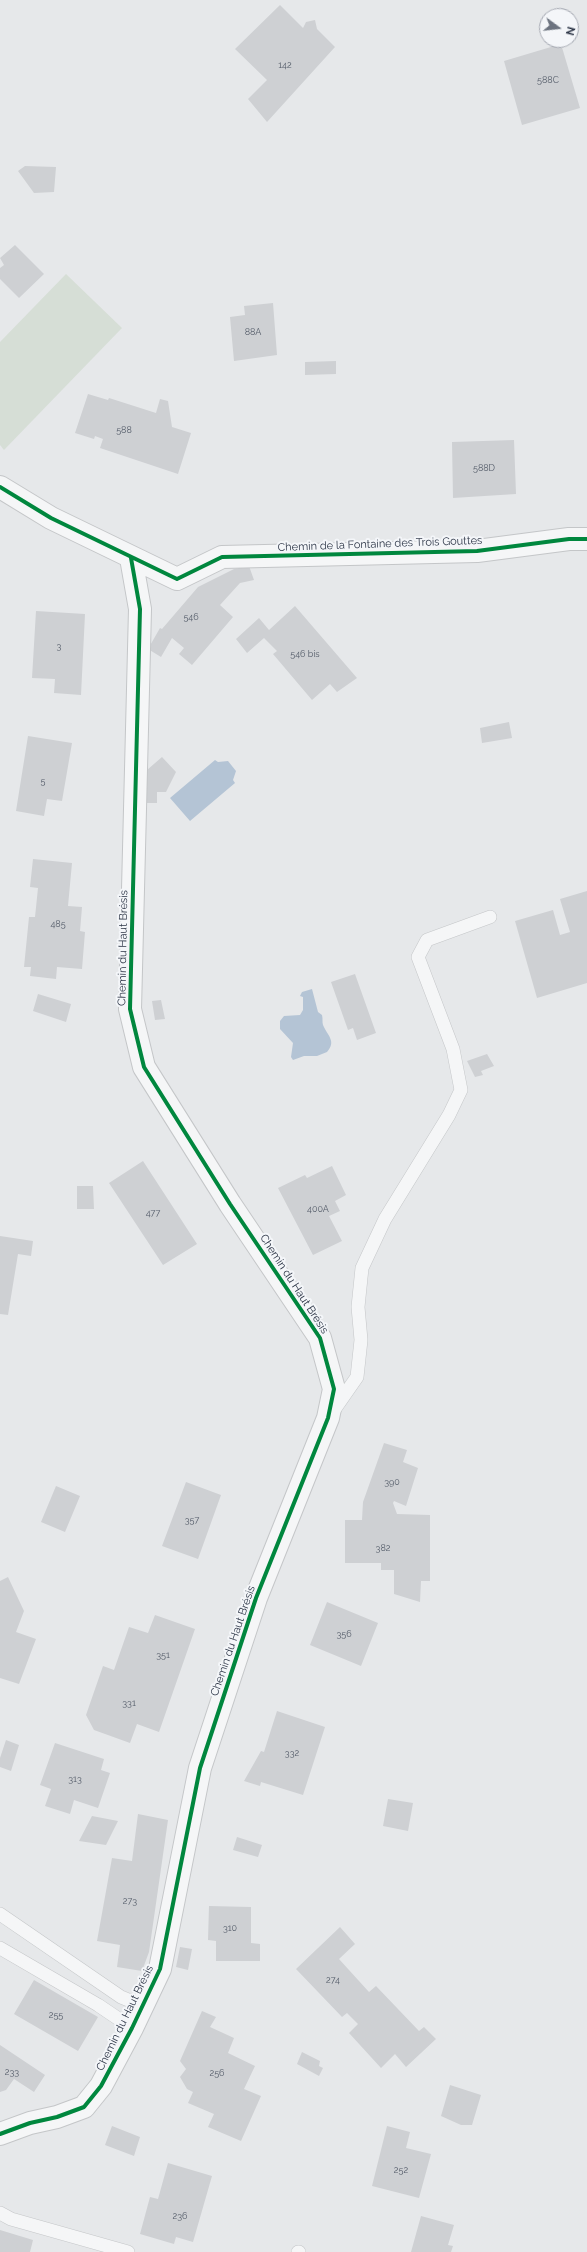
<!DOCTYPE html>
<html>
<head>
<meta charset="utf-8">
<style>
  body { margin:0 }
  #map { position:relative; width:587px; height:2252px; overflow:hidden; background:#e6e8ea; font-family:Raleway,sans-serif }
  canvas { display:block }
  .north { position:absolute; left:539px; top:8px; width:40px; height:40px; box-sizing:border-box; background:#f4f6f9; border:1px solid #a4a8b1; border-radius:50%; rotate:105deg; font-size:11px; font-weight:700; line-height:16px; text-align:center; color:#2b3445 }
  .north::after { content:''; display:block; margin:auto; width:14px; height:18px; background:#6c737f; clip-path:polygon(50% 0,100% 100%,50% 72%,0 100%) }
</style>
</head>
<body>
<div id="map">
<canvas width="587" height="2252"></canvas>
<div class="north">N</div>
</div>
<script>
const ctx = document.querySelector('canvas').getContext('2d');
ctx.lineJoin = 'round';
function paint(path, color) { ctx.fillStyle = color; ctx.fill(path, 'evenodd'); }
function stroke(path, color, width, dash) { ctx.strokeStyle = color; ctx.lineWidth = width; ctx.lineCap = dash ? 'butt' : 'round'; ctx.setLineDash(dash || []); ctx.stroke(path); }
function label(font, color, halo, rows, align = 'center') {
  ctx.font = font + ' Raleway,sans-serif'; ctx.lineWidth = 4; ctx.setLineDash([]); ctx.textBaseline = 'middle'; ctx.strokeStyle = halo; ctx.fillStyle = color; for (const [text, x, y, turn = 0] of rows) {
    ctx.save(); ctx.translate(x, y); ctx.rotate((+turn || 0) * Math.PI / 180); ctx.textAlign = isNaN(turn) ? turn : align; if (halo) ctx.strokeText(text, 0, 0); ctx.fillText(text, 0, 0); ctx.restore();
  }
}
const green = new Path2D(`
  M66 274 122 328 4 450 0 445V342Z`);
const water = new Path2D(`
  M215 760 218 762 228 761 236 771 233 780 235 783 190 821 170 798Z
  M312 989 318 1012 322 1015C323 1019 322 1022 323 1025 327 1035 337 1041 327 1052L317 1056H304L293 1060 291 1057 293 1043 280 1029V1021L284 1016 300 1015 303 1010V997L300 996 302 992Z`);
const building = new Path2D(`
  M280 5 303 28 306 22 315 20 317 29 335 47 267 122 248 99 267 80 235 49Z
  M561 44 580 108 522 125 504 61Z
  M25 166 56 167 54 192 34 193 18 171Z
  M15 245 44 274 19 298 0 279V268L4 265 0 258Z
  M273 303 277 355 234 361 230 317 245 315 244 306Z
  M336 361V374L305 375V362Z
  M88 394 108 400 109 398 156 413 160 399 168 401 172 427 191 433 178 474 100 448 103 439 95 436 94 439 75 433Z
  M514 440 516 494 453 498 452 442Z
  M249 566 254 580 240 583 220 605 233 617 192 665 179 654 184 648 172 638 161 657 148 649 160 628 162 629 198 587 234 569Z
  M295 606 357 678 337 692 330 684 312 700 273 654 277 651 264 638 247 653 236 639 259 618 269 630Z
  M36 611 85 614 81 695 54 693 55 679 32 678Z
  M509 722 512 738 482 743 480 728Z
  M28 736 72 743 62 801 47 799 44 816 16 811Z
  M162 757 176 772 166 792H157V803H146L147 770Z
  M33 859 72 863 68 906 82 907 80 931 85 932 82 969 57 967 56 979 30 976 31 967H24L29 917H35L38 888 30 887Z
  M587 891V983L537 998 515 921 553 910 560 935 570 932 560 899Z
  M355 974 376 1033 357 1040 353 1028 348 1030 331 982Z
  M38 994 71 1004 66 1022 33 1011Z
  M161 1000 165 1019 155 1020 152 1001Z
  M487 1054 494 1066 481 1071 483 1075 475 1077 467 1061Z
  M143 1161 197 1244 163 1265 109 1183Z
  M332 1166 346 1195 335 1201 340 1211 329 1216 342 1241 313 1255 278 1188 305 1175 307 1178Z
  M77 1186H93L94 1209H77Z
  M0 1236 33 1241 31 1256 18 1254 8 1315 0 1314Z
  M384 1443 407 1450 403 1462 418 1468 406 1506 394 1501 393 1503 397 1514 430 1515V1581H421L420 1602 394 1594V1570H381V1563H345V1520H362L363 1502Z
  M186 1482 221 1495 198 1559 162 1546Z
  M56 1486 80 1496 65 1532 41 1522Z
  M8 1577 24 1611 16 1632 36 1639 19 1684 0 1678V1581Z
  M327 1602 378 1623 361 1666 310 1645Z
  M155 1615 195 1629 159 1732 137 1724 130 1743 94 1730 86 1715 103 1666 114 1670 129 1627 148 1633Z
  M277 1711 325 1727 303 1795 261 1782 260 1786 244 1781 261 1751 264 1752Z
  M6 1740 19 1745 11 1771 0 1767V1758Z
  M55 1743 104 1759 101 1770 110 1773 98 1808 74 1800 70 1814 45 1806 51 1789 40 1785Z
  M388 1799 413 1803 408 1831 383 1826Z
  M138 1814 168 1820 149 1952 142 1971 117 1967 120 1945 97 1941 112 1858 132 1861Z
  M92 1816 118 1821 106 1845 79 1841Z
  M237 1837 262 1845 258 1857 233 1850Z
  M209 1906 251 1907V1943L260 1944V1961H216V1941L208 1940Z
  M340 1927 355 1944 339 1959 369 1992 376 1986 419 2031 424 2027 436 2039 406 2067 395 2054 381 2068 349 2033 358 2024 347 2013 342 2017 296 1969Z
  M180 1947 192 1949 188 1970 176 1967Z
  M34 1980 98 2017 78 2051 14 2014Z
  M202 2011 216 2017 210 2027 234 2038 228 2053 255 2066 244 2089 261 2096 241 2141 208 2127 214 2114 188 2103 193 2092 187 2089 180 2077 186 2069 180 2061Z
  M0 2045 45 2075 34 2092 14 2079 6 2090 0 2092Z
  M302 2052 320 2061 319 2066 323 2068 319 2076 297 2064Z
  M450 2085 481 2095 472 2125H461L441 2116Z
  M112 2126 140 2137 134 2156 105 2145Z
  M387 2126 410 2132 406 2148 431 2154 419 2198 372 2186Z
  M168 2163 212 2176 193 2242 176 2237 174 2244 140 2234 150 2197 158 2199Z
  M421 2216 454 2225 448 2245 453 2246 451 2252H411Z
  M0 2230 33 2240 30 2252H0Z`);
const service = new Path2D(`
  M334 1410 357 1377 361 1340 358 1307 362 1268 385 1219 449 1115 461 1090 453 1049 418 957 427 940 490 917
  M0 1914 121 1997 143 2006
  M0 1948 98 2005 132 2028
  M0 2213 11 2219 128 2252
  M298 2252H299`);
const minor = new Path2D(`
  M0 487 51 518 177 579 222 557 477 551 569 539H587
  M0 2134 30 2123 57 2117 84 2107 101 2086 132 2028 160 1969 200 1768 256 1598 328 1418 334 1389 320 1338 230 1204 144 1067 130 1009 140 609 131 558`);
const cycleway = new Path2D(`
  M0 487 51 518 177 579 222 557 477 551 569 539H587
  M0 2134 30 2123 57 2117 84 2107 101 2086 132 2028 160 1969 200 1768 256 1598 328 1418 334 1389 320 1338 230 1204 144 1067 130 1009 140 609 131 558`);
const numberNames = [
  ["142",285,65],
  ["588C",548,80],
  ["88A",253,332],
  ["588",124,430],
  ["588D",484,468],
  ["546",191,617],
  ["3",59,646],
  ["546 bis",305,654],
  ["5",43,781],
  ["485",58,924],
  ["400A",318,1209],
  ["477",153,1213],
  ["390",392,1482],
  ["357",192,1520],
  ["382",383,1548],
  ["356",344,1634],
  ["351",163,1655],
  ["331",129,1703],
  ["332",292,1753],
  ["313",75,1779],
  ["273",130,1901],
  ["310",230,1928],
  ["274",333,1980],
  ["255",56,2015],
  ["233",12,2072],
  ["256",217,2073],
  ["252",401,2170],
  ["236",180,2216]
];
const streetNames = [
  ["Chemin de la Fontaine des Trois Gouttes",380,544,-2],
  ["Chemin du Haut Brésis",123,948,-89],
  ["Chemin du Haut Brésis",294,1284,57],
  ["Chemin du Haut Brésis",233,1641,-71],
  ["Chemin du Haut Brésis",125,2018,-64]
];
paint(green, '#d6ded6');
paint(water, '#b4c4d5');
paint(building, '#ced0d3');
stroke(service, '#c4c6c8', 14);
stroke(minor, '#c4c6c8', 24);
stroke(service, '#f5f6f7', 13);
stroke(minor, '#f5f6f7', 22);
stroke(cycleway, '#00873e', 4);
label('9px', '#545c69', null, numberNames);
label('11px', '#2b3445', '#f4f6f9', streetNames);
</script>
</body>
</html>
